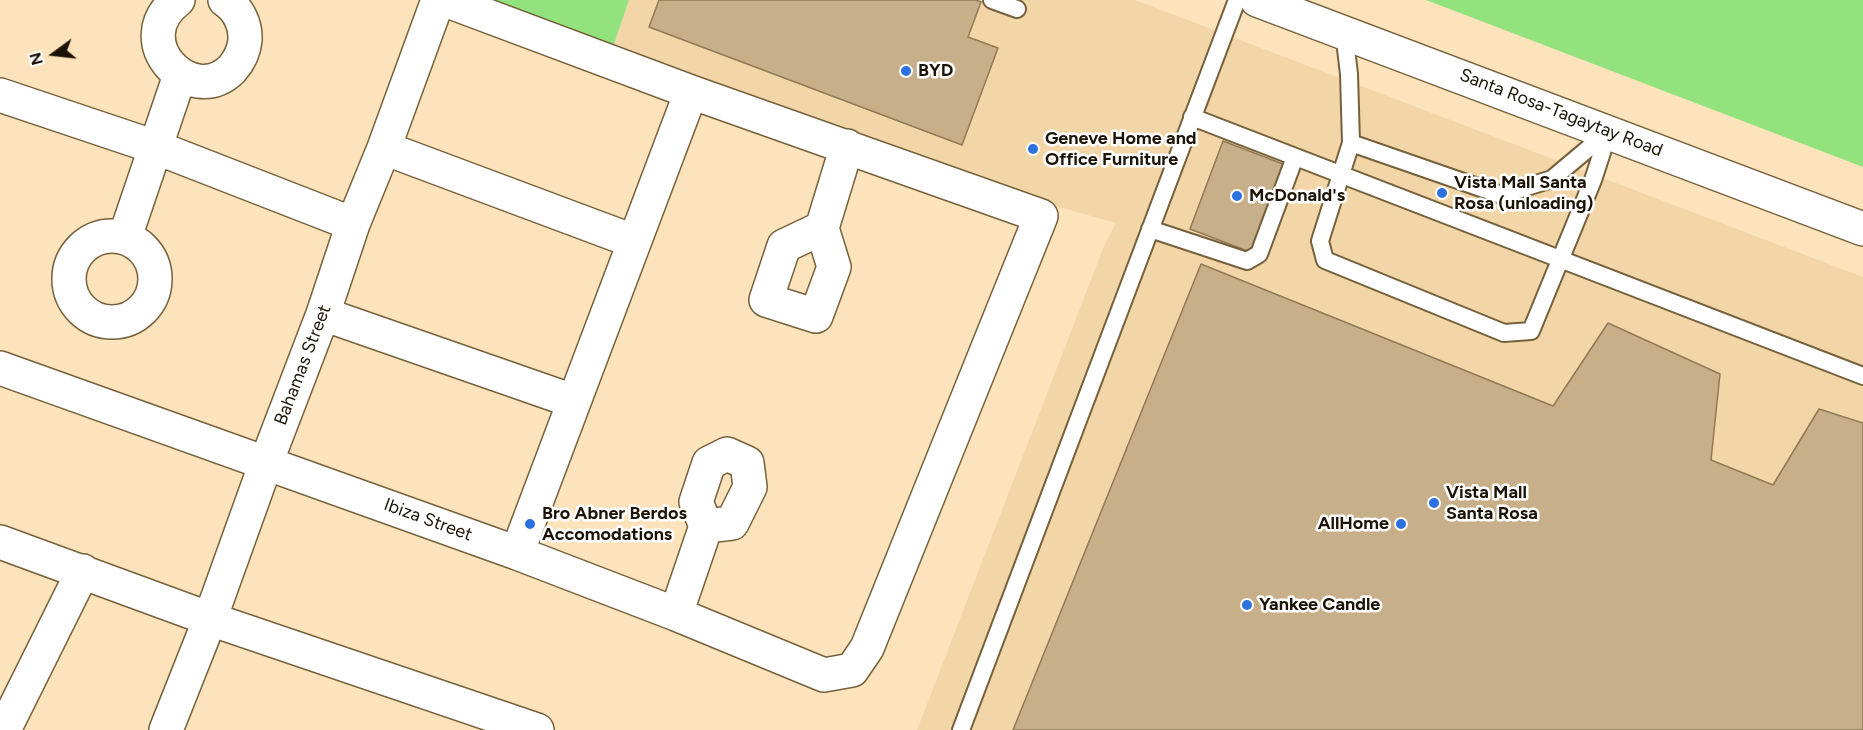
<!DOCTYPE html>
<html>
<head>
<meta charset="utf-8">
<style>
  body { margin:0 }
  #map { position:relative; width:1863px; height:730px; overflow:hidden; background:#fce3bb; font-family:Figtree,sans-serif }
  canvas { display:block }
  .north { position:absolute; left:24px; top:24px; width:60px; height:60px; -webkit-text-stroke:4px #fff; paint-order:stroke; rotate:255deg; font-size:16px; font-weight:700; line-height:24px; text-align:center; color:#1b1305 }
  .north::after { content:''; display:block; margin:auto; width:21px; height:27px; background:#1b1305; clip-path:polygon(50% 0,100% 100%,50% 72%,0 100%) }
</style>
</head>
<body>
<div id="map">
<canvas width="1863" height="730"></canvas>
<div class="north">N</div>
</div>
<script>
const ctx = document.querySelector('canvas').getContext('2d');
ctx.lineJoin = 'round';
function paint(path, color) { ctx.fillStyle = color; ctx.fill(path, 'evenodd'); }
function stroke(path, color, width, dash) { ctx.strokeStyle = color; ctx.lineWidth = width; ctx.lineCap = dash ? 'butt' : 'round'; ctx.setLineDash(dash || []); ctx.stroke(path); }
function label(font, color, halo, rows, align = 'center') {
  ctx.font = font + ' Figtree,sans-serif'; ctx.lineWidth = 5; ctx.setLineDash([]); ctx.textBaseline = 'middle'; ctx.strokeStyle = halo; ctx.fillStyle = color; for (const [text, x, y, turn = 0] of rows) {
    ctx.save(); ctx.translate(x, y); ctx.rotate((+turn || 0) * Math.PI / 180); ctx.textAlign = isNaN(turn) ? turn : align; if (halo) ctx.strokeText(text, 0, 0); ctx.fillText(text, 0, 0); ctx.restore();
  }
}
const built = new Path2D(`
  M629 0H1135L1863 277V730H917L1104 246 1116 223 984 186 612 50Z`);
const green = new Path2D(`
  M480 0H629L612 50Z
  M1426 0H1863V167Z`);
const building = new Path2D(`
  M659 0H976L981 2 968 37 998 48 962 145 649 27Z
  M1223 141 1283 164 1250 252 1190 229Z
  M1201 264 1553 406 1608 323 1720 374 1711 460 1773 485 1819 409 1863 423V730H1013Z`);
const service = new Path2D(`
  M992 0 1017 9
  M1344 32 1349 74 1351 143 1320 241 1325 260 1504 333 1531 331 1593 180 1609 131
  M1192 117 1863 376
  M1351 143 1501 195 1552 179 1609 131
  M1150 229 1247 261 1259 254 1295 157
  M961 730 1237 0`);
const minor = new Path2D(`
  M178 0C125 40 191 110 232 69 239 61 244 51 245 40 246 24 238 9 225 0
  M0 95 155 147 353 224
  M384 148 633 241
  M822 228 834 267 816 316 766 300 784 246Z
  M822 228 847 146
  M69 279a43 43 0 1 1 86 0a43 43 0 1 1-86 0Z
  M125 237 180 75
  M323 314 573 401
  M0 368 517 553 676 614 824 675 852 670 867 648 1041 216 691 92 445 0
  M727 454 747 463 750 487 732 523 706 526 696 502 709 463Z
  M0 542 210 619 537 730
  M517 553 691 92
  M676 614 706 526
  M4 730 83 571
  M166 730 210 619 266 463 323 314 353 224 384 148 438 0`);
const primary = new Path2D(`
  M1257 0 1863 229`);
const markers = [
  [906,71,6,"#2d71de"],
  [1033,149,6,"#2d71de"],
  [1442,193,6,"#2d71de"],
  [1237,196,6,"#2d71de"],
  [1434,503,6,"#2d71de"],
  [530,524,6,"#2d71de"],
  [1401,524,6,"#2d71de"],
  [1247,605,6,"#2d71de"]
];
const poiNames = [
  ["BYD",918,71],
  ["Geneve Home and",1045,139],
  ["Office Furniture",1045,160],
  ["Vista Mall Santa",1454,183],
  ["Rosa (unloading)",1454,204],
  ["McDonald's",1249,196],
  ["Vista Mall",1446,493],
  ["Santa Rosa",1446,514],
  ["Bro Abner Berdos",542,514],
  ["Accomodations",542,535],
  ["AllHome",1389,524,"right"],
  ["Yankee Candle",1259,605]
];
const streetNames = [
  ["Santa Rosa-Tagaytay Road",1561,113,21],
  ["Bahamas Street",303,365,-69],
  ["Ibiza Street",428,520,20]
];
paint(built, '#f3d6a8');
paint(green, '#92e37e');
paint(building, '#c7af89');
stroke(building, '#907a55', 1.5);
stroke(service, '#76613d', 20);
stroke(minor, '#76613d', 36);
stroke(primary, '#76613d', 36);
stroke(service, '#fff', 16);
stroke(minor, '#fff', 33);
stroke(primary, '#fff', 33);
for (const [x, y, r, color] of markers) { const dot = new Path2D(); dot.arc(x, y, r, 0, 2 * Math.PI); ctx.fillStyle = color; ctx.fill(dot); stroke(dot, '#fff', 2); }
label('bold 18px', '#1b1305', '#fff', poiNames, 'left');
label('18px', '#1b1305', '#fff', streetNames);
</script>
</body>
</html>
